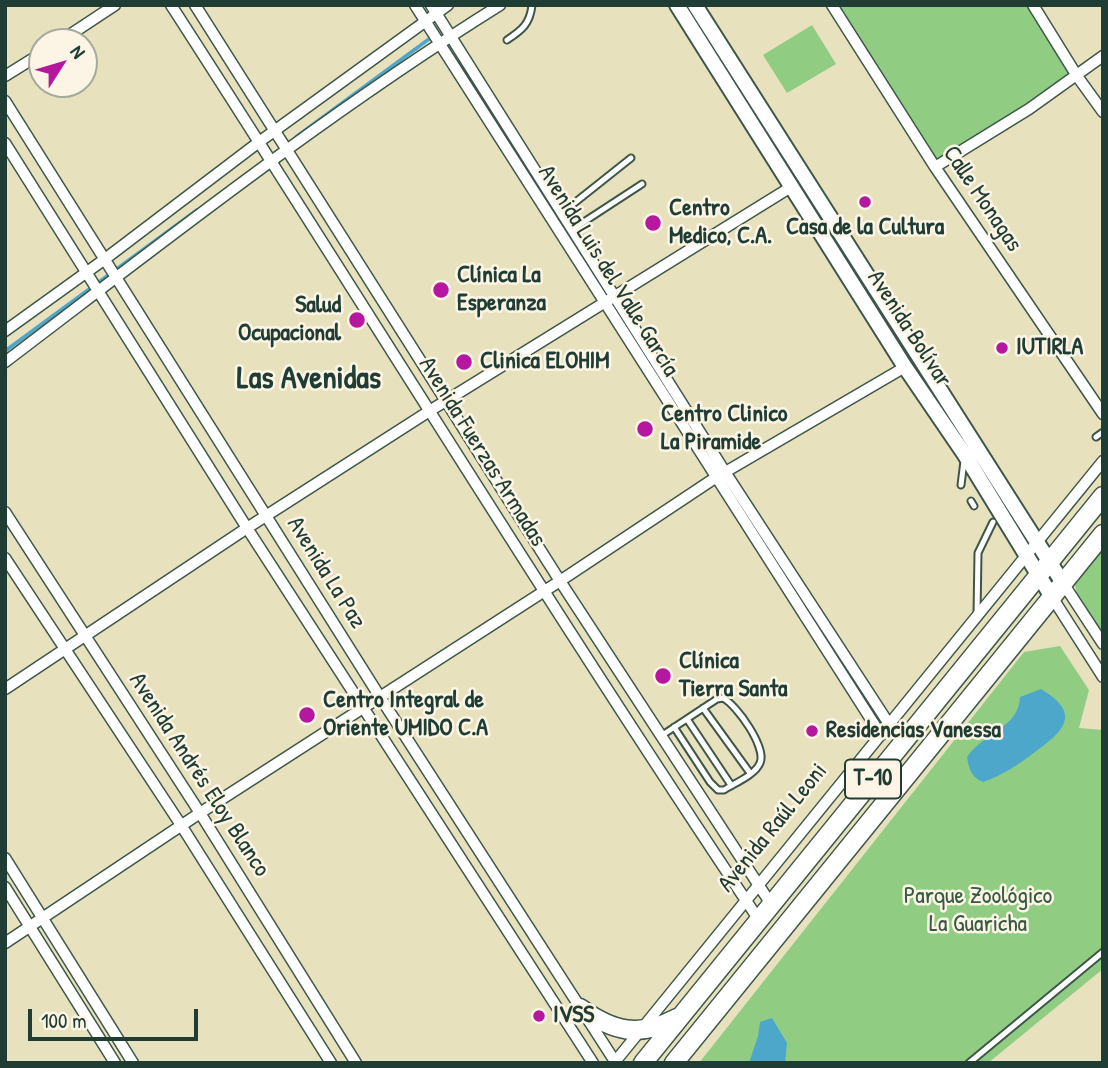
<!DOCTYPE html>
<html>
<head>
<meta charset="utf-8">
<style>
  body { margin:0 }
  #map { position:relative; width:1108px; height:1068px; overflow:hidden; background:#e8e1bd; font-family:"Patrick Hand",sans-serif }
  canvas { display:block }
  .frame { position:absolute; inset:0; border:7px solid #1f3d34; pointer-events:none }
  .north { position:absolute; left:28px; top:28px; width:70px; height:70px; box-sizing:border-box; background:#fcf5e5; border:2px solid #a4ab9e; border-radius:50%; rotate:53deg; font-size:19px; font-weight:700; line-height:28px; text-align:center; color:#1f3d34 }
  .north::after { content:''; display:block; margin:auto; width:24px; height:32px; background:#b5179e; clip-path:polygon(50% 0,100% 100%,50% 72%,0 100%) }
  .scale { position:absolute; left:28px; top:1009px; width:170px; height:32px; box-sizing:border-box; border:4px solid #1f3d34; border-top:0; padding-left:9px; font-size:21px; line-height:24px; white-space:nowrap; color:#1f3d34; -webkit-text-stroke:5px #fcf5e5; paint-order:stroke }
</style>
</head>
<body>
<div id="map">
<canvas width="1108" height="1068"></canvas>
<div class="frame"></div>
<div class="north">N</div>
<div class="scale">100 m</div>
</div>
<script>
const ctx = document.querySelector('canvas').getContext('2d');
ctx.lineJoin = 'round';
function paint(path, color) { ctx.fillStyle = color; ctx.fill(path, 'evenodd'); }
function stroke(path, color, width, dash) { ctx.strokeStyle = color; ctx.lineWidth = width; ctx.lineCap = dash ? 'butt' : 'round'; ctx.setLineDash(dash || []); ctx.stroke(path); }
function label(font, color, halo, rows, align = 'center') {
  ctx.font = font + ' "Patrick Hand",sans-serif'; ctx.lineWidth = 5; ctx.setLineDash([]); ctx.textBaseline = 'middle'; ctx.strokeStyle = halo; ctx.fillStyle = color; for (const [text, x, y, turn = 0] of rows) {
    ctx.save(); ctx.translate(x, y); ctx.rotate((+turn || 0) * Math.PI / 180); ctx.textAlign = isNaN(turn) ? turn : align; if (halo) ctx.strokeText(text, 0, 0); ctx.fillText(text, 0, 0); ctx.restore();
  }
}
const green = new Path2D(`
  M832 5H1032L1077 76 935 167Z
  M812 25 836 64 787 93 763 55Z
  M1103 541V634L1077 594 1074 581Z
  M1060 646 1089 690 1079 728 1103 730V969L988 1063H699L1024 652Z`);
const water = new Path2D(`
  M1041 689C1081 713 1066 730 1035 752 1018 765 1003 775 983 782 971 777 969 769 967 757 983 733 1019 728 1020 697Z
  M772 1018 787 1043 785 1063H749L758 1036 760 1022Z`);
const stream = new Path2D(`
  M296 137 429 39
  M5 351 197 210`);
const lane = new Path2D(`
  M507 40C522 30 530 24 532 5
  M563 212 631 158
  M573 229 642 184
  M1096 437 1103 432
  M961 485 964 461
  M971 501 974 506
  M977 614 978 553 993 522
  M703 708 750 773
  M687 719 731 785
  M661 736 717 699 723 698C737 705 767 748 760 763 755 775 735 783 724 790H718L710 782 674 727
  M969 1063 1103 952`);
const street = new Path2D(`
  M171 5C368 310 557 619 759 920
  M195 5 560 581 771 904
  M415 5 881 735
  M431 5 725 472 889 724
  M832 5 935 167 1103 414
  M1033 5 1077 76 1103 112
  M59 42 115 5
  M5 76 42 53
  M5 101 380 697 616 1063
  M5 143 247 528 593 1063
  M935 167 1029 109 1103 56
  M5 331 105 259 259 142 448 5
  M5 362C167 239 327 113 500 5
  M5 512 200 813 356 1063
  M5 558 181 825 331 1063
  M1063 583 1103 644
  M1052 597 1103 677
  M5 689 247 528 431 410 791 187
  M5 858 133 1063
  M5 887 115 1063
  M5 943 200 813 560 581 715 478 905 367
  M614 1063 1103 461`);
const secondary = new Path2D(`
  M677 5 905 367 965 455 1052 597
  M695 5 1063 583`);
const highway = new Path2D(`
  M580 1008C614 1032 639 1038 677 1018
  M643 1063 1103 496
  M674 1063 1103 534`);
const markers = [
  [865,202,7,"#b5179e"],
  [653,223,9,"#b5179e"],
  [441,290,9,"#b5179e"],
  [357,320,9,"#b5179e"],
  [1002,348,7,"#b5179e"],
  [464,362,9,"#b5179e"],
  [645,429,9,"#b5179e"],
  [663,676,9,"#b5179e"],
  [307,715,9,"#b5179e"],
  [812,731,7,"#b5179e"],
  [539,1016,7,"#b5179e"]
];
const shields = [
  [873,779,56]
];
const shieldNames = [
  ["T-10",873,779]
];
const streetNames = [
  ["Calle Monagas",982,199,56],
  ["Avenida Luis del Valle García",608,271,58],
  ["Avenida Bolívar",909,329,57],
  ["Avenida Fuerzas Armadas",482,452,58],
  ["Avenida La Paz",326,573,58],
  ["Avenida Andrés Eloy Blanco",199,775,57],
  ["Avenida Raúl Leoni",773,828,-51]
];
const poiNames = [
  ["Centro",669,209],
  ["Medico, C.A.",669,237],
  ["Casa de la Cultura",865,228,"center"],
  ["Clínica La",457,276],
  ["Esperanza",457,304],
  ["Salud",341,306,"right"],
  ["Ocupacional",341,334,"right"],
  ["IUTIRLA",1016,348],
  ["Clinica ELOHIM",480,362],
  ["Centro Clinico",661,415],
  ["La Piramide",661,443],
  ["Clínica",679,662],
  ["Tierra Santa",679,690],
  ["Centro Integral de",323,701],
  ["Oriente UMIDO C.A",323,729],
  ["Residencias Vanessa",826,731],
  ["IVSS",553,1016]
];
const parkNames = [
  ["Parque Zoológico",978,897],
  ["La Guaricha",978,925]
];
const districtNames = [
  ["Las Avenidas",309,379]
];
paint(green, '#90cd83');
paint(water, '#4da7cb');
stroke(stream, '#4da7cb', 3.5);
stroke(lane, '#3d5649', 9);
stroke(street, '#3d5649', 13);
stroke(secondary, '#3d5649', 18);
stroke(highway, '#3d5649', 21);
stroke(lane, '#fff', 5);
stroke(street, '#fff', 10);
stroke(secondary, '#fff', 14);
stroke(highway, '#fff', 18);
for (const [x, y, r, color] of markers) { const dot = new Path2D(); dot.arc(x, y, r, 0, 2 * Math.PI); ctx.fillStyle = color; ctx.fill(dot); stroke(dot, '#fcf5e5', 2.5); }
for (const [x, y, w] of shields) { const box = new Path2D(); box.roundRect(x - w / 2, y - 19.5, w, 39, 5); ctx.fillStyle = '#fcf5e5'; ctx.fill(box); stroke(box, '#1f3d34', 2); }
label('bold 23px', '#1f3d34', null, shieldNames);
label('24px', '#1f3d34', '#fcf5e5', streetNames);
label('bold 24px', '#1f3d34', '#fcf5e5', poiNames, 'left');
label('24px', '#365a44', '#fcf5e5', parkNames);
label('bold 32px', '#1f3d34', '#fcf5e5', districtNames);
</script>
</body>
</html>
